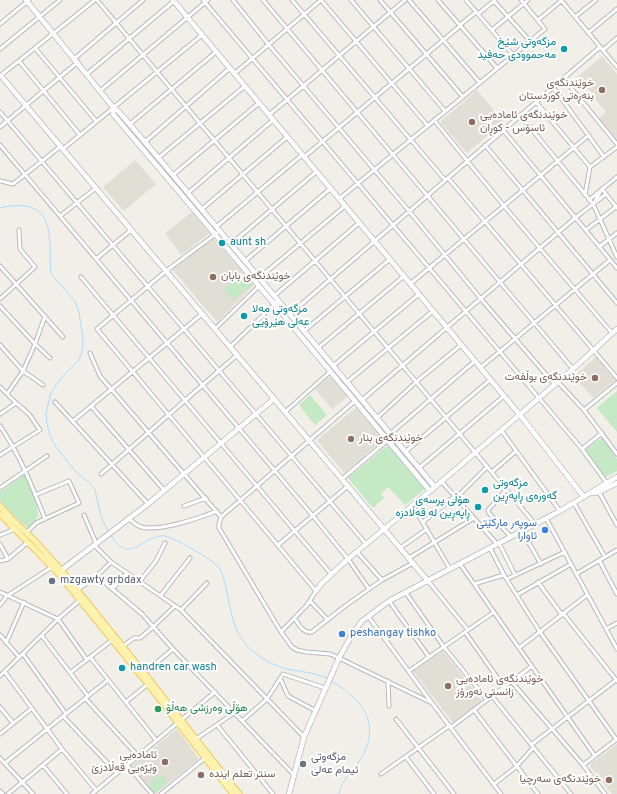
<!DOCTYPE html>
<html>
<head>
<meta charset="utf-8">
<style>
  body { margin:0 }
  canvas { display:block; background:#f1efe8 }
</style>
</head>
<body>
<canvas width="617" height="794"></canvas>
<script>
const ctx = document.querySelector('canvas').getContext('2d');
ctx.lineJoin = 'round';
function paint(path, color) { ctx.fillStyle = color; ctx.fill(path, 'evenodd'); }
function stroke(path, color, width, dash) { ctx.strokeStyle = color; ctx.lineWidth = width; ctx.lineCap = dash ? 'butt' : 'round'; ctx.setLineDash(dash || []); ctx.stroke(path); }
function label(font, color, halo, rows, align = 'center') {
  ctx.font = font + ' Overpass,Vazirmatn,sans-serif'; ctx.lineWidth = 4; ctx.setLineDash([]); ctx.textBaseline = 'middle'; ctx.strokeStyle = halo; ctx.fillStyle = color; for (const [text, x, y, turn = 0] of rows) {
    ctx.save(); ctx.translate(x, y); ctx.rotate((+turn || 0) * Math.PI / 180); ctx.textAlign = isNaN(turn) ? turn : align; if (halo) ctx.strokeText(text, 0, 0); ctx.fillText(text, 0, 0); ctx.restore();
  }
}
const education = new Path2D(`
  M602 56 617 74V139L599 118 606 112 577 77Z
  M477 90 504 122 467 153 440 122Z
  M135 160 156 184 124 211 103 187Z
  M192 212 210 233 181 255 165 233Z
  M213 239 217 242 254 285 217 322 172 269Z
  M596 357 615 380 593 398 574 376Z
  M330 376 348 396 332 409 315 389Z
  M357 407 384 439 344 473 317 440Z
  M443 651 482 701 453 723 413 671Z
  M177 729 199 759 155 794 131 766Z
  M617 744V794H612L589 765Z`);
const green = new Path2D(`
  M242 274 252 285 233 300 224 289Z
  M617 391V432L597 408Z
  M310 395 327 415 315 425 299 405Z
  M603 437 617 459V471L605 477 585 450Z
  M389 444 425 489 405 505 388 487 381 494 384 498 373 508 348 478Z
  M25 474C29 483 41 510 37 518 35 522 31 526 29 529L9 511 0 500V492Z
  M161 774 168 783 155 793 148 785Z`);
const stream = new Path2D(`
  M0 208C8 206 16 205 25 206 57 210 48 251 51 274L75 301 79 312 83 339 82 352 79 360 60 379 51 393 46 413 47 424 50 436 56 447 76 472 91 484 95 490 101 516 108 531
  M111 535C130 568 143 533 166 536 177 540 212 559 218 567 224 574 225 584 227 593 231 611 234 632 247 646 258 657 272 665 287 669 301 672 315 672 328 679
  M331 681C365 700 383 727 358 763 351 773 340 782 339 794`);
const street = new Path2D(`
  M97 0 535 524
  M203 0 582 449 606 482
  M233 0 269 45 409 211 481 299 555 385
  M263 0 573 369
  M292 0 445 180
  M321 0 428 126
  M351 0 445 111
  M380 0 463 97
  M409 0 480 83
  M438 0 497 68
  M466 0 513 55
  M493 0 530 41
  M561 0 617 67
  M478 14 495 0
  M575 17 596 0
  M538 20 562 0
  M0 24 29 0
  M460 25 476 12
  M492 30 528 0
  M588 33 617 9
  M35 48 96 121
  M0 49 60 0
  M603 50 617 38
  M74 59 143 0
  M19 61 80 135
  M87 74 174 1
  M234 74 321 0
  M0 76 95 0
  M563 78 617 144
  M553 87 604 157
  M100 91 208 0
  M536 102 590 167
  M0 112 366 544
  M269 115 405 0
  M520 115 593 204 617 257
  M434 120 504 206 612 333
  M130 124 216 52
  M0 127 78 62
  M503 130 617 268
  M145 142 230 68
  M0 145 313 516 348 559 369 589
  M485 145 617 303
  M63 149 202 35
  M304 157 460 26
  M158 158 245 86
  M173 175 259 103
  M448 178 617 378
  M0 181 13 184 61 146
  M188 193 273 120
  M585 195 590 167 617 147
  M339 199 545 29 521 0
  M589 200 617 177
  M595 201 602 189 617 208
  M202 209 287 137
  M60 216 96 188
  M216 227 302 155
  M586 230 617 206
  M217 233 166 271 97 329 316 591 307 605 281 632
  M231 244 316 172
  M599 247 617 233
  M96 259 131 230
  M245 261 331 188
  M0 266 63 337
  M81 277 331 574
  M259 278 345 206
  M410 284 589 135
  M274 296 359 223
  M0 299 35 267 20 249 19 230
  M0 306 35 344 50 358
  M290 314 600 47
  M215 329 259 286
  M304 331 390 259
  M0 345 23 371 43 385
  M230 347 278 301
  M318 348 404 276
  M90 353 100 376 221 517
  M333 366 419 294
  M480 368 610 260
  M347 382 433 311
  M558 382 584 410 617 454
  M0 387 16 403 29 414 40 430 0 455
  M7 394 23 371 35 344 45 316
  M362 400 575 218 606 194
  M355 401 221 517 219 524V528L281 632 292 647 297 650 306 652 330 654 339 658 432 703
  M55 402 148 504
  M91 406 164 490
  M584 410 617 383
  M285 412 331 371
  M0 414 16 403
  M377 418 416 382 461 345
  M73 421 202 314
  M0 426C20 455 32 486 45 519
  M501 430 560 511
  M390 434 475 361
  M582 449 602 433
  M405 452 490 380
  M419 468 504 396
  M492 472 516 451
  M101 474 237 355
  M342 479 388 440
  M442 482 497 544
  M0 488 47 456
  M506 490 488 510 489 513 511 537
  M599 492 617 525
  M456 498 487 467
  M574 503 605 557
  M184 506 206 498
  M413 506 450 569
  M84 515 96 543
  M128 518C132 521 137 526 141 527 159 532 199 518 217 511
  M546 518 617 649
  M423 522 455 496
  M522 531 541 564
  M26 533 36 523 79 503 69 481 35 495
  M0 535 15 529
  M499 543 515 575
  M0 544 8 559
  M94 545 111 562 181 610 304 737
  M278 545 348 486
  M400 548 427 529
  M490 548 504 575 540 632 616 739
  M357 552 382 580
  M409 558 474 518
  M599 560 617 594
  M0 561 8 559 28 542
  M460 564 595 756
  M576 574 617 550
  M97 576 142 614 173 649 294 775
  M507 579 565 552
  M140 581 156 561 165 543
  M428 581 468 630
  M538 582 562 615
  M474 584 504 575
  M112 589 127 573
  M77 590 97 576 111 562
  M0 592 58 619 87 660
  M406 593 444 647 487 700
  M161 595 190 558
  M517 595 571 564
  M310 601 328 620
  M389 601 429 657
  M0 605 7 596 52 567
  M181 610 207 583
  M563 613 617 681
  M368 616 432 703 501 794
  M295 619C299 625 304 634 312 632L345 606 382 580 413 563
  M606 629 617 623
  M465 632 504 687
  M0 635 19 657
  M42 636 88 696
  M6 643 24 602
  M123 646 134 638H140L153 627 175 606
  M519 648 587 595
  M23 654 66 714
  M90 657 156 740
  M409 671 494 612
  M5 672 62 749 96 790
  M70 673 112 640
  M144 673 173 649
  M0 676 58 619 80 600
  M280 678 288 696 316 711
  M388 681 389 706
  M511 681 583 765 605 794
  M492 696 571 794
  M85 698 138 756
  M126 702 148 684
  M0 707 13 723
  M474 710 538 794
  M63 716 117 773
  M396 719 454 794
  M242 721 267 699 283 674 325 688
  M217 725 273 794
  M450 728 532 666
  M0 734 31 709
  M196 739 234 713
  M531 745 616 680
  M406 757 434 794
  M0 758 33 794
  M5 763 108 680
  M43 765 67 794
  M127 765 152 794
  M583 765 617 739
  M381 774 449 726
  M494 784 516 767 533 748
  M0 791 3 794
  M8 794 62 749
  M92 794 215 692
  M161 794 205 758`);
const secondary = new Path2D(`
  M26 0 113 107 119 112 145 142 435 487
  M173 0 520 415 584 497
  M1 76 428 581
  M113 107V114L270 299 430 491
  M592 493 599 492 617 483
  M59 572 148 504 274 399
  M316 591 321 584 348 559 435 487 573 369 617 329
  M289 794 304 737 339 658 353 633 362 621 389 601 560 511 617 477`);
const primary = new Path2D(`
  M0 506 11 518 35 541 62 571 144 673 239 794
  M0 514 58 573 148 684 233 794`);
const markers = [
  [564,49,4,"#0f9aa8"],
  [602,90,4,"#8d6e63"],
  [472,122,4,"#8d6e63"],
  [222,243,4,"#0f9aa8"],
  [213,277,4,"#8d6e63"],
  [244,316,4,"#0f9aa8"],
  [595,378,4,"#8d6e63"],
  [351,439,4,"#8d6e63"],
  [485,490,4,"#0f9aa8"],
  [478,507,4,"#0f9aa8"],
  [545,530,4,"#3f7fe0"],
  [52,581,4,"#6b7280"],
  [342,634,4,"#3f7fe0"],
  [122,668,4,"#0f9aa8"],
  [448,686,4,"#8d6e63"],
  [158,709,4,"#2e9e5b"],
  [165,762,4,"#8d6e63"],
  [303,764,4,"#6b7280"],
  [201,775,4,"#8d6e63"],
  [609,780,4,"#8d6e63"]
];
const cultureNames = [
  ["مزگەوتی شێخ",556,43,"right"],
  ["مەحموودی حەفید",556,56,"right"],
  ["aunt sh",230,243],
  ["مزگەوتی مەلا",252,310],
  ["عەلی هێرۆیی",252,323],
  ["مزگەوتی",493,484],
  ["گەورەی ڕاپەڕین",493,497],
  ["هۆڵی پرسەی",470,501,"right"],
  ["ڕاپەڕین لە قەڵادزە",470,514,"right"],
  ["handren car wash",130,668]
];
const educationNames = [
  ["خوێندنگەی",594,84,"right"],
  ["بنەڕەتی کوردستان",594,97,"right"],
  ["خوێندنگەی ئامادەیی",480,116],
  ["ئاسۆس - کوڕان",480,129],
  ["خوێندنگەی بابان",221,277],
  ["خوێندنگەی بوڵفەت",587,378,"right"],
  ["خوێندنگەی بنار",359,439],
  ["خوێندنگەی ئامادەیی",456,680],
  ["زانستی نەورۆز",456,693],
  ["ئامادەیی",157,756,"right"],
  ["وێژەیی قەڵادزێ",157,769,"right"],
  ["سنتر تعلم اينده",209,775],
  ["خوێندنگەی سەرچیا",601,780,"right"]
];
const shopNames = [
  ["سوپەر مارکێتی",537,524],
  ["ئاوارا",537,537],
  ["peshangay tishko",350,634,"left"]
];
const worshipNames = [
  ["mzgawty grbdax",60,581],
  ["مزگەوتی",311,758],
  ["ئیمام عەلی",311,771]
];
const leisureNames = [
  ["ھۆڵی وەرزشی ھەڵۆ",166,709]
];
paint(education, '#e1ded6');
paint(green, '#c5e8c5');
stroke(stream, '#aadaff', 1);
stroke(street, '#b5b8bc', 5);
stroke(secondary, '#b6babf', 6);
stroke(primary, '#f2c960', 7);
stroke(street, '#fff', 3);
stroke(secondary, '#fff', 4.5);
stroke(primary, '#fff2af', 5);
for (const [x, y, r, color] of markers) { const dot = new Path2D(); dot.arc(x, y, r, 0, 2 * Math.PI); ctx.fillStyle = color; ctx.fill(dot); stroke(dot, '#fff', 1.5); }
label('11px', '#0d838f', '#fff', cultureNames, 'left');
label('11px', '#785e54', '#fff', educationNames, 'left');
label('11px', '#366cbe', '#fff', shopNames, 'right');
label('11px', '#5b616d', '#fff', worshipNames, 'left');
label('11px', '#27864d', '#fff', leisureNames, 'left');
</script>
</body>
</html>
